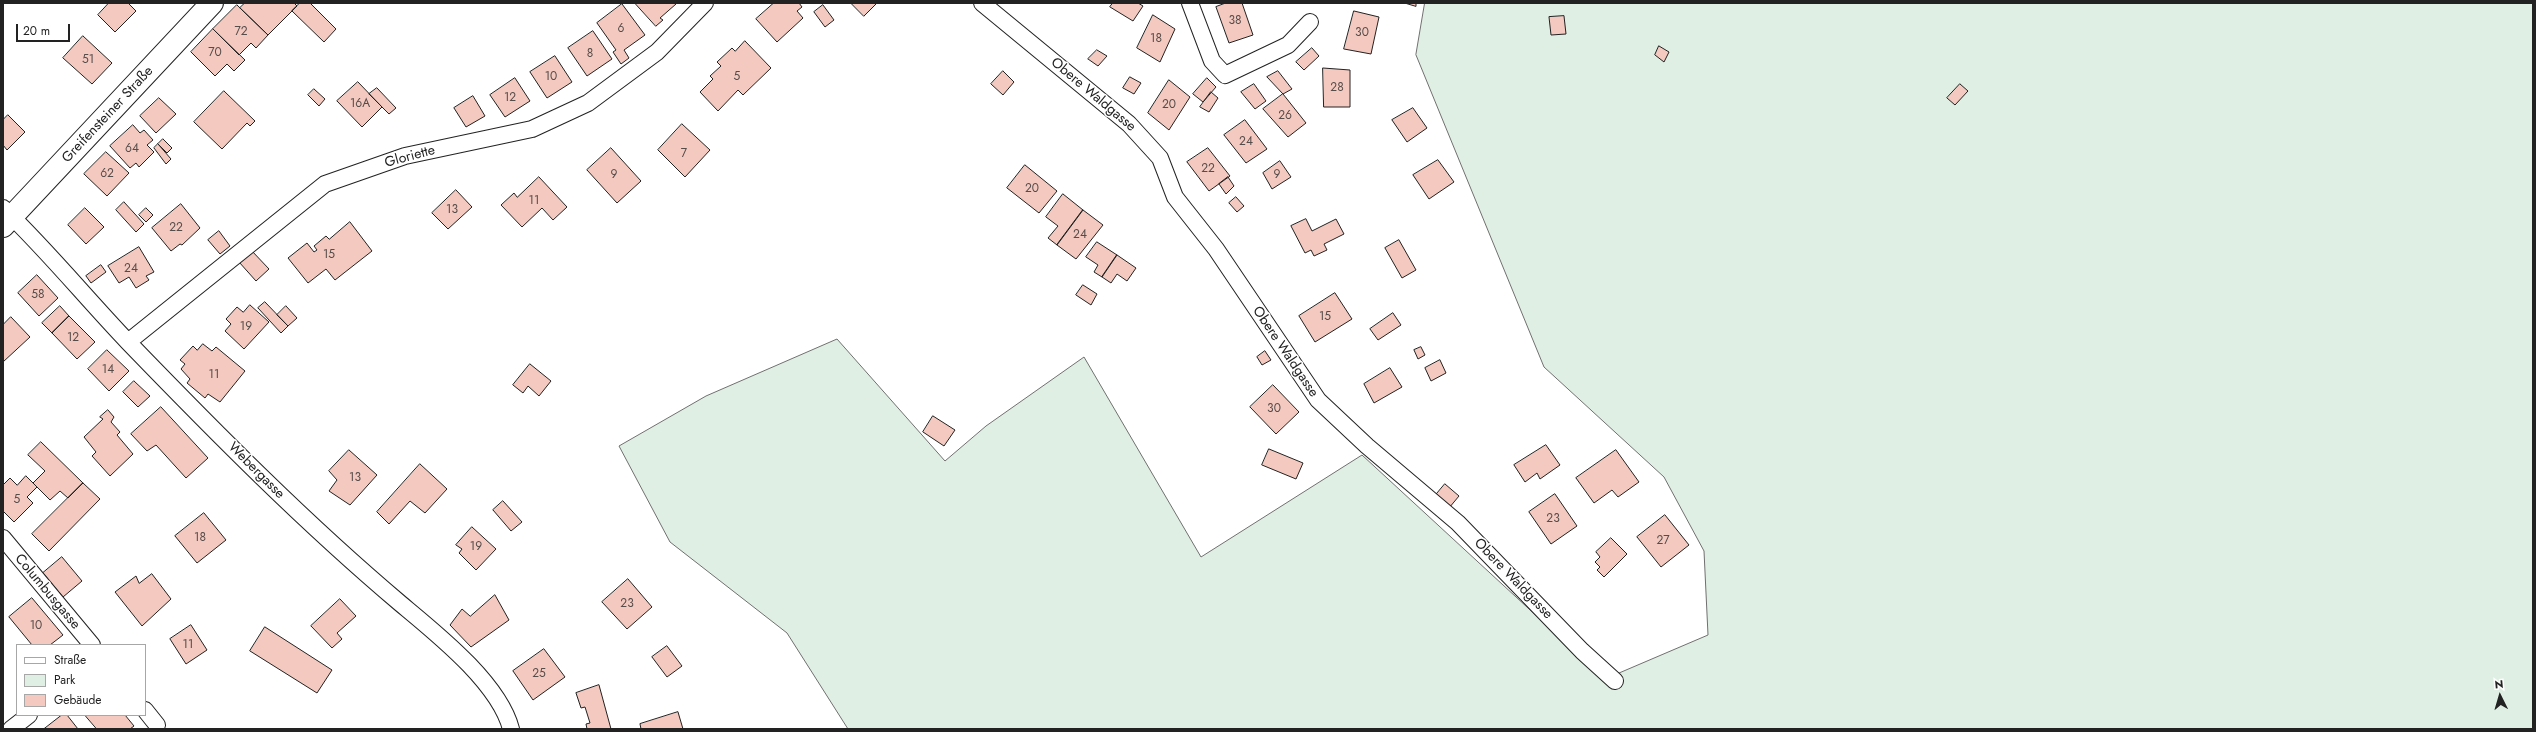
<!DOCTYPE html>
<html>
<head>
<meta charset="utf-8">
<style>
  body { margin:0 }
  #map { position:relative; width:2536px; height:732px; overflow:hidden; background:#fff; font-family:Jost,sans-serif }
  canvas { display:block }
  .frame { position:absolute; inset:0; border:4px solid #222; pointer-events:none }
  .legend { position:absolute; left:16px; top:644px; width:130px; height:72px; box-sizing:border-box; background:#fff; border:1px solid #a7a7a7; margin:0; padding:5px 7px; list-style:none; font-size:12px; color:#222 }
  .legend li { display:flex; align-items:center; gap:8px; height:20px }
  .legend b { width:20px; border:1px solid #a7a7a7 }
  .north { position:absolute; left:2480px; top:676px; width:40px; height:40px; -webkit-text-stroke:3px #fff; paint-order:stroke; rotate:355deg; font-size:11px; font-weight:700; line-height:16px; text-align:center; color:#222 }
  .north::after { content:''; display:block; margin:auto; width:14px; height:18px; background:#222; clip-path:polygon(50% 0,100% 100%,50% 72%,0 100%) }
  .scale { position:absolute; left:16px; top:24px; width:54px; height:18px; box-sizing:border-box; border:2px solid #222; border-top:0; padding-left:5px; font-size:12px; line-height:14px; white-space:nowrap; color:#222; -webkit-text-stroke:3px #fff; paint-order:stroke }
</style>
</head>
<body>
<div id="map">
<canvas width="2536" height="732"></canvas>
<div class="frame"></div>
<ul class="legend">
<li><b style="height:5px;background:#fff"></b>Straße</li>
<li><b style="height:11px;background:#e0efe3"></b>Park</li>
<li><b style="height:11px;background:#f3c9c0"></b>Gebäude</li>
</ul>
<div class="north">N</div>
<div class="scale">20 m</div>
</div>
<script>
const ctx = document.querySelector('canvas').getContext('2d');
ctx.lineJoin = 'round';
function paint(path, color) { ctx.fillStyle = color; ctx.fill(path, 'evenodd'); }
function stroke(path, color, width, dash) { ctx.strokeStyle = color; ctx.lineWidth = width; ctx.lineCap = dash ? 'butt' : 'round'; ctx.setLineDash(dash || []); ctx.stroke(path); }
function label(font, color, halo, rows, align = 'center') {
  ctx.font = font + ' Jost,sans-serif'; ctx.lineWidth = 3; ctx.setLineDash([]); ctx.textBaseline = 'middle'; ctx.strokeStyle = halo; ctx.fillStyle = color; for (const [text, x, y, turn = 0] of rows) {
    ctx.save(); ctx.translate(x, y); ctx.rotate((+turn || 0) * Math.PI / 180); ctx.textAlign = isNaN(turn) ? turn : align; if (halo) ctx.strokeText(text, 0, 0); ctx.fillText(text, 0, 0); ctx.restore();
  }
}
const green = new Path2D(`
  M1425 3H2533V729H848L787 633 670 542 619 446 706 396 837 339 945 461 986 426 1084 357 1201 557 1362 455 1605 679 1708 635 1704 551 1664 477 1544 367 1416 55Z`);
const building = new Path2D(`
  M109 3H128L136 11 115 32 98 15Z
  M245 3H294L297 6 268 35 240 8Z
  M300 3H310L336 29 324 42 292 11Z
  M635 3H676V4L660 18 663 20 656 26Z
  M774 3H799L802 7 797 11 803 18 777 42 756 19Z
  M851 3H877L864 16Z
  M1113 3H1138L1143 6 1133 21 1110 7Z
  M1226 3H1242L1253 35 1229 43 1216 7Z
  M1405 3H1416V6Z
  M622 4 645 35 624 50 629 58 621 64 613 52 616 50 597 23Z
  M237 5 268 35 256 48 251 43 239 55 213 29Z
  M823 5 834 20 825 27 814 12Z
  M1354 11 1379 17 1371 54 1344 49Z
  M1153 15 1175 29 1160 62 1137 48Z
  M1564 16 1566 34 1551 35 1549 17Z
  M213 29 245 60 234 71 227 64 215 76 191 52Z
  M593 31 612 59 587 76 568 48Z
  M83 36 112 63 92 84 63 58Z
  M745 41 771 68 743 95 738 90 718 111 700 92 713 79 710 76 721 66 717 62 732 48 735 51Z
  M1659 46 1669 52 1664 62 1655 55Z
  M1312 48 1319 56 1304 70 1296 62Z
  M1097 50 1107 56 1098 66 1088 59Z
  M555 56 572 82 547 98 530 72Z
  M1323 68 1350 70V107H1324Z
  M1003 71 1014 82 1003 95 991 84Z
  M1278 71 1292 89 1283 94 1267 77Z
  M1130 77 1141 83 1134 94 1123 88Z
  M515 78 530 101 505 117 490 95Z
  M1207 78 1216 87 1203 102 1193 94Z
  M1169 80 1190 97 1169 130 1148 113Z
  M358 82 382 107 362 127 337 101Z
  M1254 84 1266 101 1255 109 1241 92Z
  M1960 84 1968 91 1955 105 1947 98Z
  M377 88 396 108 389 114 369 94Z
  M314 89 325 99 319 106 308 95Z
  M224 91 255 121 250 126 247 123 222 149 194 122Z
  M1211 92 1218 98 1209 112 1200 107Z
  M1283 94 1306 123 1288 137 1263 109Z
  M473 96 485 116 466 127 454 108Z
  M159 98 176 114 156 133 140 116Z
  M1413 108 1427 128 1407 142 1392 120Z
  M8 115 25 132 7 150 3 145V120Z
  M1245 120 1267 149 1246 163 1224 135Z
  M682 124 710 150 685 177 658 150Z
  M133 125 140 133 144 130 153 140 147 145 154 152 139 167 136 163 130 168 110 146Z
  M163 139 172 148 167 153 158 144Z
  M158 144 171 159 166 164 154 148Z
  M611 148 641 181 617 203 587 170Z
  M1208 148 1230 176 1209 191 1187 162Z
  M106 152 129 173 107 196 84 174Z
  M1438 160 1454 182 1429 199 1413 175Z
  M1280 161 1291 177 1272 189 1263 173Z
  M1025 165 1057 191 1039 213 1007 188Z
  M539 177 567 207 553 220 542 208 522 227 501 205 514 193 517 197Z
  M1228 177 1234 186 1226 194 1219 184Z
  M456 190 472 207 448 229 432 213Z
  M1063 194 1083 210 1057 245 1048 238 1058 226 1046 217Z
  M1236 197 1244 206 1237 212 1229 203Z
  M124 202 144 224 136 232 116 210Z
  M181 204 200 228 182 245 180 244 171 251 152 228Z
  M85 208 104 227 86 244 68 225Z
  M146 208 153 215 146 222 139 215Z
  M1083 210 1103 225 1076 259 1057 245Z
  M1306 219 1312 231 1336 219 1344 234 1324 244 1327 250 1314 256 1311 250 1305 253 1291 226Z
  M350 222 372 251 335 280 326 269 308 283 288 258 307 243 314 252 317 250 314 246 326 236 329 239Z
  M219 231 230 246 220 254 208 240Z
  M1399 240 1416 270 1402 278 1385 248Z
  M1097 242 1117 255 1102 277 1094 272 1098 265 1086 257Z
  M139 247 154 272 146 276 149 280 136 288 129 277 119 283 108 266Z
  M251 250 269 269 256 281 239 262Z
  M1117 255 1136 268 1127 281 1117 274 1111 283 1102 277Z
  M101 265 106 272 91 283 86 276Z
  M37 275 58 298 39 316 18 293Z
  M1083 285 1097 294 1091 305 1076 295Z
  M1335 293 1352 319 1315 342 1299 316Z
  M265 302 288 326 281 333 258 308Z
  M250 305 269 322 244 349 225 331 231 324 226 319 237 307 243 312Z
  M60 306 69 316 52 333 42 323Z
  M286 306 297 318 288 326 277 315Z
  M1393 313 1401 325 1378 340 1370 329Z
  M69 316 95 342 77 359 52 333Z
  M11 317 30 337 3 362V325Z
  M203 344 212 351 216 347 245 371 220 402 208 394 205 398 187 383 190 379 181 369 185 364 180 360 193 346 197 350Z
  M1421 347 1425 355 1418 359 1414 350Z
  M107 350 129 371 109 391 88 369Z
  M1265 351 1271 360 1262 365 1257 357Z
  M1440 360 1446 373 1431 381 1425 368Z
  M530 364 551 381 539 396 528 386 523 393 513 385Z
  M1390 368 1402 387 1374 403 1364 384Z
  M134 381 150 396 138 407 123 392Z
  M1273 385 1299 412 1276 434 1250 407Z
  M161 407 208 458 186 478 156 445 147 451 131 434Z
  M108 410 114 417 111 422 120 432 117 435 133 454 110 476 92 456 96 452 84 437 103 419 100 417Z
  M933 416 955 430 944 446 923 432Z
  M41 442 83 483 68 498 60 491 50 500 33 483 45 471 28 455Z
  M1546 445 1560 465 1540 479 1537 473 1525 482 1514 465Z
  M1269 449 1303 463 1296 479 1262 465Z
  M349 450 377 475 350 505 329 491 337 480 329 471Z
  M1616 450 1639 482 1618 497 1612 490 1594 503 1576 478Z
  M420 464 447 489 425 513 410 501 389 524 377 512Z
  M26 476 37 487 27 497 33 503 14 522 3 511V485L10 478 17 485Z
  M83 483 100 499 49 551 32 534Z
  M1445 484 1459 496 1449 508 1435 496Z
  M1555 494 1577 526 1551 544 1529 512Z
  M503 501 522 522 511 531 493 510Z
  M204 513 226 540 197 563 175 536Z
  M1665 515 1689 545 1661 567 1637 537Z
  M472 527 496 549 476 570 459 553 462 549 456 545Z
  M1611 538 1627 554 1604 577 1597 570 1600 567 1595 562 1600 557 1596 552Z
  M62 557 82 581 63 597 43 573Z
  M152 574 171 599 142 626 115 592 136 576 139 583Z
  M628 579 652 607 627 629 602 602Z
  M495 595 509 620 471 647 450 625 462 609 470 616Z
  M32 598 63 635 50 645H32L9 617Z
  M340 599 356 616 337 633 342 639 332 648 311 626Z
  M191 625 207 650 186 664 170 639Z
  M265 627 332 670 317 693 250 651Z
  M667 646 682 666 667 677 652 657Z
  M544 649 565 677 533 700 513 671Z
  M599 685 611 729H587L586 724 590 723 585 707 581 708 576 693Z
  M678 712 683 729H641L640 724Z
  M62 715H67L78 729H44Z
  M85 715H125L134 726 130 729H97Z`);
const minor = new Path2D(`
  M982 3 1129 124 1160 158 1175 197 1216 249 1318 400 1367 446 1458 523 1582 651 1615 681
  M1190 3 1212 61 1225 75 1288 45 1310 22
  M3 208C47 250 86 298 128 342 216 433 305 523 401 604 437 634 499 683 511 729
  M128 342 325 184 405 156 532 129 588 103 657 52 705 3
  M3 538 92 645
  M145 710 157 725
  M11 729 29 715`);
const secondary = new Path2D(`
  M3 226 212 3`);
const numberNames = [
  ["38",1235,21],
  ["6",621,29],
  ["72",241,32],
  ["30",1362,33],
  ["18",1156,39],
  ["70",215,53],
  ["8",590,54],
  ["51",88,60],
  ["10",551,77],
  ["5",737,77],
  ["28",1337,88],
  ["12",510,98],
  ["16A",360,104],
  ["20",1169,105],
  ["26",1285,116],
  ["24",1246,142],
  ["64",132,149],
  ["7",684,154],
  ["22",1208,169],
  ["62",107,174],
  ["9",614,175],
  ["9",1277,175],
  ["20",1032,189],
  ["11",534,201],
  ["13",452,210],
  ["22",176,228],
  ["24",1080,235],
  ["15",329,255],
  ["24",131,269],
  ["58",38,295],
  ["15",1325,317],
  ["19",246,327],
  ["12",73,338],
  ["14",108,370],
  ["11",214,375],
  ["30",1274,409],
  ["13",355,478],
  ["5",17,500],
  ["23",1553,519],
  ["18",200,538],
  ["27",1663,541],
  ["19",476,547],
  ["23",627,604],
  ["10",36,626],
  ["11",188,645],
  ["25",539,674]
];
const streetNames = [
  ["Obere Waldgasse",1093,95,40],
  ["Greifensteiner Straße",108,115,-47],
  ["Gloriette",410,157,-15],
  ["Obere Waldgasse",1285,352,56],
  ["Webergasse",256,471,45],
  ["Obere Waldgasse",1513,579,46],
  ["Columbusgasse",47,592,50]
];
paint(green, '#e0efe3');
stroke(green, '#6f6f6f', 1);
paint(building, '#f3c9c0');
stroke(building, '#222', 1);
stroke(minor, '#222', 18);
stroke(secondary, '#222', 24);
stroke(minor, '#fff', 16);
stroke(secondary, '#fff', 22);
label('12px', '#564c4a', null, numberNames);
label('14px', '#222', '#fff', streetNames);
</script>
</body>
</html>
